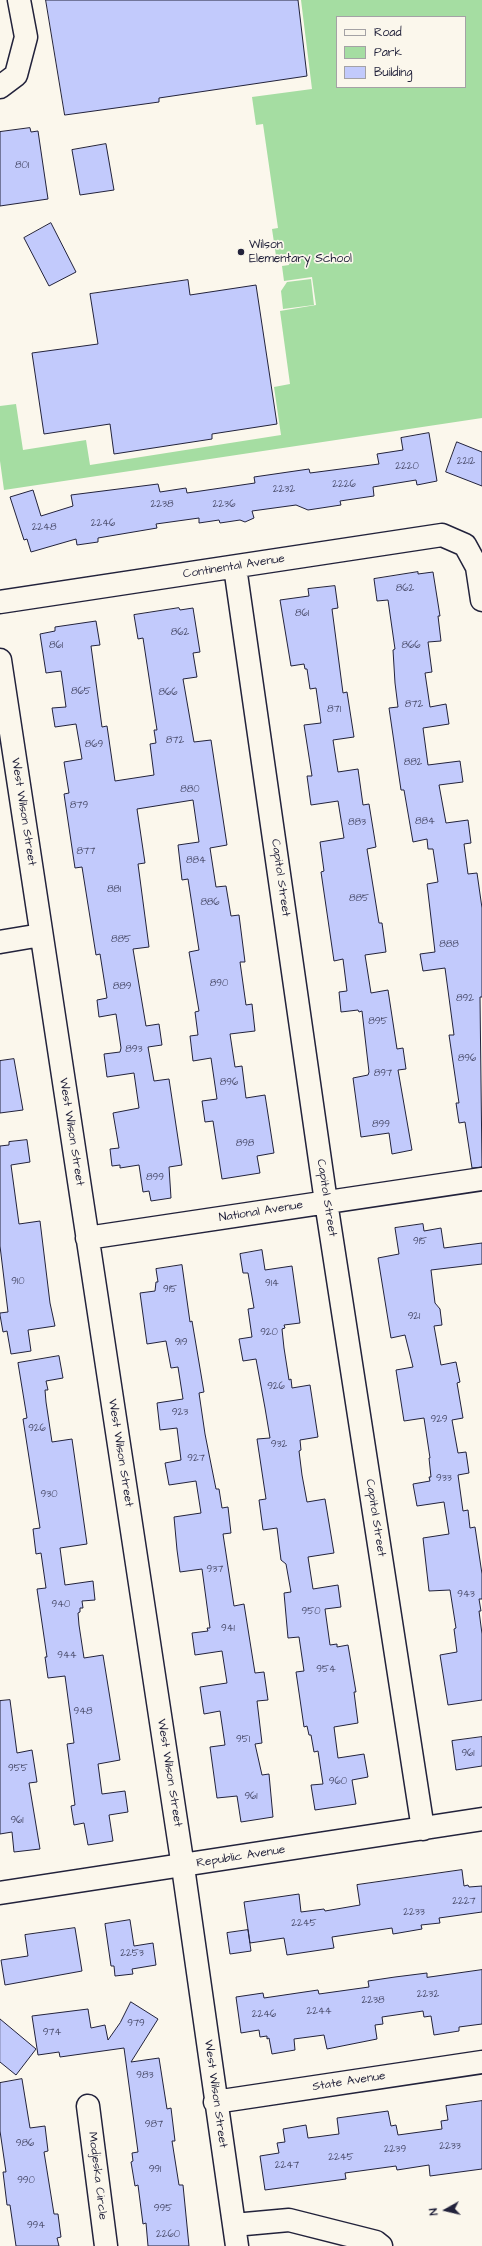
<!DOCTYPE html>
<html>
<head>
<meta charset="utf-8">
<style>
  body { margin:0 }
  #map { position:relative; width:482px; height:2246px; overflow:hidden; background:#fbf7ec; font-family:"Architects Daughter",sans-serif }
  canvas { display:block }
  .legend { position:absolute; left:336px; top:16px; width:130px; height:72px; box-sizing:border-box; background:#fbf7ec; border:1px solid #a4a2a5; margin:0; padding:5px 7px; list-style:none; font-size:12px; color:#22223b }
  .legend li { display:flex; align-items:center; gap:8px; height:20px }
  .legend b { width:20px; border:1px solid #a4a2a5 }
  .north { position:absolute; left:426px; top:2190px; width:40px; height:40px; -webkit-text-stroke:3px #fbf7ec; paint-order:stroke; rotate:262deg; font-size:11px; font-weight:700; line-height:16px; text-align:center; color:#22223b }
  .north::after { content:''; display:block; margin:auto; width:14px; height:18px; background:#22223b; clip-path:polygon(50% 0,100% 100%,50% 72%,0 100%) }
</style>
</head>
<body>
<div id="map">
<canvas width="482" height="2246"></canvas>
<ul class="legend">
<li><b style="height:5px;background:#fbf7ec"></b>Road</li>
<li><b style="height:11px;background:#a5dda2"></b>Park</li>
<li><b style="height:11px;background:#c2cafc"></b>Building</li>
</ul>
<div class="north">N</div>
</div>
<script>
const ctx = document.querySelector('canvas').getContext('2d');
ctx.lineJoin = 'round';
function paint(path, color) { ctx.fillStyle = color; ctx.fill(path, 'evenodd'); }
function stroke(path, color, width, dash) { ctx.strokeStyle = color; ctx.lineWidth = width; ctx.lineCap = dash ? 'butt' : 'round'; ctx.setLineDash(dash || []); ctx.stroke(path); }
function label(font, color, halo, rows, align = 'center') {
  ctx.font = font + ' "Architects Daughter",sans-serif'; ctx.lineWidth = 3.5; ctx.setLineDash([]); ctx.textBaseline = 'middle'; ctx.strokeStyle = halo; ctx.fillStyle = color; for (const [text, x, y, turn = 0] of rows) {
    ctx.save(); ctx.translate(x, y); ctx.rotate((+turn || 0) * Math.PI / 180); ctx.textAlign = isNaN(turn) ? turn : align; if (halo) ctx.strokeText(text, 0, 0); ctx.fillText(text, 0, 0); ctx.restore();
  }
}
const green = new Path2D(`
  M301 0H482V418L4 490 0 461V406L16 404 23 450 86 440 90 465 281 435 274 387 290 384 280 311 316 305 312 277 284 281 282 266 289 265 288 254 276 256 272 229 278 228 263 124 256 125 252 97 312 89ZM337 17H465V87H337Z
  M311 279 314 305 283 309 281 291 287 282Z`);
const building = new Path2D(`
  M46 0H298L307 76 159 98V102L65 115Z
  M30 128 31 132 38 131 48 199 0 206V132Z
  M106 144 114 190 80 195 72 150Z
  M51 223 76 272 49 286 24 238Z
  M188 280 190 295 256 285 277 424 212 434V439L114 454 110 424 44 434 32 353 98 344 90 294Z
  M429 433 437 481 417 485 416 480 373 487 374 496 340 501 341 505 308 510 296 505 252 511 254 518 245 522 240 520 220 523 219 520 199 523V518L156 524 157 528 98 538V542L77 545 76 539 31 552 27 539 24 540 10 497 33 490 41 516 73 506 71 495 158 484 160 492 186 488 187 493 255 483 254 477 309 469 310 473 379 464 377 454 403 450 401 438Z
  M457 442 482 452V486L446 472Z
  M418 572V574L433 572 440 616H438L441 641 428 642 432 672 425 673 430 707 446 704 449 724 423 728 428 765 460 761 463 782 439 785 446 823 468 820 471 843 464 844 468 874 477 873 482 908V997H480L482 1167 472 1168 465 1122 459 1123 456 1103H459L449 1035H454L445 968 423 971 420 954 435 952 427 884 438 882 433 849H428L427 839 413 842 404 790H401L389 708 398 707 395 683 393 650 395 649 388 600 377 601 374 579Z
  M335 586 338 608 332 609 343 693 347 692 354 737 333 740 338 772 358 769 363 805 369 804 376 847 367 849 379 923H382L386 952 365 955 371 993 388 990 397 1049 403 1048 406 1069 398 1070 412 1150 392 1154 389 1133 361 1137 353 1078 368 1075 369 1072 362 1011 359 1012 358 1010 341 1012 339 992 347 991 343 959 334 961 321 872 324 871 320 842 344 838 338 801 311 805 307 776H312L304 725 321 723 316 688 310 689 307 669H305L304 664 291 666 280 600 309 596 308 589Z
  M179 608 180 610 193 608 200 652 193 653 197 677 183 679 194 742 211 740 227 845 210 848 216 887 226 886 231 916 239 915 245 962H240L246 1005 252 1004 255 1031 230 1034 235 1067 242 1066 246 1098 265 1095 274 1153 257 1156 260 1173 222 1179 213 1121 205 1122 202 1101 217 1099 211 1058 193 1061 190 1036 198 1035 195 1012 199 1011 189 952 199 950 188 879 182 880 178 845 199 842 193 800 137 809 145 863 138 864 149 947 133 949 146 1026 159 1024 162 1045 148 1047 154 1081 169 1079 182 1165 169 1167 171 1198 151 1201 149 1191 143 1192 139 1165 120 1168V1165L112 1166 110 1149 119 1148 113 1113 139 1108 134 1073 107 1077 104 1054 120 1052 121 1048 116 1014 99 1017 97 1000 107 998 100 954 96 955 82 867 75 868 64 794 69 793 64 762 82 759 76 724 55 727 52 708 66 707 61 671 46 673 40 634 55 631V627L96 621 100 645 91 646 102 727 107 726 115 781 154 775 150 744 156 743 154 730H157L143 638 138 639 134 615Z
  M14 1059 23 1110 0 1113V1061Z
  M27 1140 30 1162 11 1165 19 1224 40 1221 50 1303 55 1326 28 1330 31 1351 11 1354 7 1331 3 1332 0 1315V1313L8 1312 0 1246V1146L9 1145V1142Z
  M423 1224 424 1231 441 1228 444 1248 482 1243V1264L431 1270 435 1303 440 1309 442 1325 434 1326 441 1365 456 1362 460 1382 457 1383 463 1418 452 1420 458 1453 466 1452 469 1473 458 1475 463 1511 468 1510 470 1528 475 1527 482 1574V1599H479L481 1611H479L482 1634V1700L448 1705 440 1655 457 1652 454 1629 456 1628 450 1590 429 1591 423 1538 449 1534 444 1502 417 1506 413 1484 430 1481 429 1477H431L429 1458H430L424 1418 404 1421 396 1370 413 1367 405 1335 391 1338 378 1258 399 1254 395 1228Z
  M262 1250 265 1270 292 1266 300 1323 284 1325 285 1328 282 1329 284 1348 289 1380 291 1379 292 1388 310 1385 318 1437 300 1440 301 1450 299 1451 302 1475 307 1502 325 1499 334 1553 308 1557 313 1589 338 1585 341 1607 325 1609 330 1645 337 1644V1647L348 1645 356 1692H354L358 1723 334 1727 338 1758 364 1754 368 1777 352 1780 356 1804 315 1810 311 1785 323 1784 318 1751 314 1752 311 1735H309L307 1726 304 1727 296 1672 304 1671 299 1637 288 1638 284 1593 291 1592 286 1564 281 1560 277 1528 263 1530 259 1500 266 1499 257 1439 270 1438 265 1408 256 1359 243 1361 239 1339 252 1337 248 1309 254 1308 248 1273H243L240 1254Z
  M182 1265 190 1322 192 1321 204 1392 199 1393 205 1434 216 1489H219L222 1508 228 1507 231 1533 223 1534 234 1606 244 1604 255 1673 264 1672 268 1700 257 1701 262 1743 255 1744 262 1775 269 1774 273 1817 241 1822 237 1796 217 1798 210 1747 225 1745 220 1711 204 1714 200 1687 227 1683 222 1651 195 1655 192 1633 208 1631 207 1628H210L202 1569 180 1572 177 1550 174 1517 201 1513 196 1481 169 1485 165 1463 181 1460 177 1428 160 1430 157 1403 183 1399 178 1367 171 1368 166 1341 147 1344 140 1293 155 1291 156 1282H158L156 1269Z
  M59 1356 63 1378 46 1381 48 1390H45L46 1402 52 1442 72 1439 87 1544 60 1548 65 1585 93 1581 95 1600 82 1601 83 1608H80V1612L78 1613 79 1625 84 1658 103 1655 120 1760 98 1764 102 1794 125 1791 128 1812 109 1815 113 1841 88 1845 84 1823 74 1825 71 1806 75 1805 67 1744 74 1743 65 1676 48 1678 45 1657H47L37 1589 46 1588 41 1553 36 1554 33 1529 40 1528 23 1419 27 1418 18 1363Z
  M10 1700 17 1753 32 1750 37 1782 29 1783 40 1849 14 1852 12 1832 0 1834V1701Z
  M482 1737V1766L456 1770 452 1741Z
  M462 1870 464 1886 468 1885 469 1887 482 1886V1912L439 1918 440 1923 421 1925 422 1929 393 1934 392 1928 332 1937 334 1948 287 1955 284 1938 250 1943 244 1902 299 1894 301 1912 324 1909 325 1911 360 1905 357 1885Z
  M130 1920 134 1946 153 1943 156 1965 132 1969 133 1974 115 1976 114 1966H111L105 1924Z
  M75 1928 82 1971 5 1985 1 1960 28 1956 25 1935Z
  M248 1930 251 1951 230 1954 227 1933Z
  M482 1970V2024L459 2027V2031L434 2035 431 2016 424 2017 423 2011 382 2017 383 2024 375 2025 377 2039 327 2049 324 2035 294 2039 295 2050 272 2054 269 2038 267 2039V2036L260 2037 259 2030 241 2033 236 1997 263 1993 264 1998 318 1990 319 1994 369 1987 368 1981 395 1977 427 1973V1977Z
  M131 2002 158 2019 131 2062 159 2058 167 2109 171 2108 175 2141H172L179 2185H183L189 2246H148L146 2223 143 2224 138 2185 135 2186 131 2162 133 2161 132 2153 138 2152 124 2048 60 2057 59 2052 38 2055 32 2016 88 2009 91 2028 105 2025 108 2040 120 2023Z
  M0 2019 36 2049 16 2075 0 2062Z
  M22 2079 30 2128 45 2126 48 2151 44 2152 54 2214H58L61 2237 57 2238 59 2246H16L10 2205H7L3 2172H6L0 2131V2083Z
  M482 2101V2169L430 2176 429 2165 397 2170 396 2166 345 2173 346 2179 265 2190 260 2156 279 2153 277 2143 285 2142 283 2129 306 2125 308 2138 339 2134 337 2118 388 2111 391 2126 396 2125 398 2135 442 2129 441 2121 448 2120 446 2106Z`);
const minor = new Path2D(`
  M0 87 16 75 26 37 19 0
  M235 567 326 1202 423 1829
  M0 602 442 535 465 545 477 567 482 600
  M0 660 183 1867 237 2246
  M0 942 41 935
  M87 1238 482 1179
  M0 1893 482 1819
  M215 2102 482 2062
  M88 2106 106 2246
  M234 2225 289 2220 376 2242 381 2246`);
const markers = [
  [241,252,4,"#22223b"]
];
const numberNames = [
  ["801",22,166],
  ["2212",466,462],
  ["2220",407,467],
  ["2226",344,485],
  ["2232",284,490],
  ["2238",162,505],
  ["2236",224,505],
  ["2246",103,524],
  ["2248",44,528],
  ["862",405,589],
  ["861",302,614],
  ["862",180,633],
  ["861",56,646],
  ["866",411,646],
  ["865",81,692],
  ["866",168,693],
  ["872",414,705],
  ["871",334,710],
  ["872",175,741],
  ["869",94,745],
  ["882",413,763],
  ["880",190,790],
  ["879",79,806],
  ["884",425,822],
  ["883",357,823],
  ["877",86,852],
  ["884",196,861],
  ["881",114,890],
  ["885",359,899],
  ["886",210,903],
  ["885",121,940],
  ["888",449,945],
  ["890",219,984],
  ["889",122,987],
  ["892",465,999],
  ["895",378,1022],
  ["893",134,1050],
  ["896",467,1059],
  ["897",383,1074],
  ["896",229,1083],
  ["899",381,1125],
  ["898",245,1144],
  ["899",155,1178],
  ["915",420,1242],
  ["910",18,1282],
  ["914",272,1284],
  ["915",170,1290],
  ["921",414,1317],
  ["920",269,1333],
  ["919",181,1343],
  ["926",276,1387],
  ["923",180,1413],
  ["929",439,1420],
  ["926",37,1429],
  ["932",279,1445],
  ["927",196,1459],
  ["933",444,1479],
  ["930",49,1495],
  ["937",215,1570],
  ["943",466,1595],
  ["940",61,1605],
  ["950",311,1612],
  ["941",228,1629],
  ["944",67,1656],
  ["954",326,1670],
  ["948",83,1712],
  ["951",243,1740],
  ["961",468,1754],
  ["955",18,1769],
  ["960",338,1782],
  ["961",251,1797],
  ["961",17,1821],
  ["2227",464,1902],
  ["2233",414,1913],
  ["2245",304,1924],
  ["2253",132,1954],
  ["2232",428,1995],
  ["2238",373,2001],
  ["2244",319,2012],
  ["2246",264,2015],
  ["979",136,2024],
  ["974",52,2033],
  ["983",145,2076],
  ["987",154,2125],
  ["986",25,2144],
  ["2233",450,2147],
  ["2239",395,2150],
  ["2245",341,2158],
  ["2247",287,2166],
  ["991",155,2170],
  ["990",26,2181],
  ["995",163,2209],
  ["994",36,2226],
  ["2260",168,2235]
];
const poiNames = [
  ["Wilson",249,245],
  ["Elementary School",249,259]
];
const streetNames = [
  ["Continental Avenue",234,567,-9],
  ["West Wilson Street",23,812,81],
  ["Capitol Street",280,878,82],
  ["West Wilson Street",71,1132,81],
  ["Capitol Street",326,1198,81],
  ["National Avenue",261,1212,-9],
  ["West Wilson Street",120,1453,81],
  ["Capitol Street",375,1518,81],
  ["West Wilson Street",169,1773,81],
  ["Republic Avenue",241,1857,-9],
  ["State Avenue",349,2082,-9],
  ["West Wilson Street",215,2094,82],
  ["Modjeska Circle",97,2176,83]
];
paint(green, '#a5dda2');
paint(building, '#c2cafc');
stroke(building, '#22223b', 1);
stroke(minor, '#22223b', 25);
stroke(minor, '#fbf7ec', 22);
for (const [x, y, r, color] of markers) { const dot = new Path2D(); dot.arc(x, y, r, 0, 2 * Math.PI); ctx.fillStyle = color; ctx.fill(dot); stroke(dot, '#fbf7ec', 1.5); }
label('10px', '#4a4c6b', null, numberNames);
label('12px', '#22223b', '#fbf7ec', poiNames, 'left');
label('12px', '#22223b', '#fbf7ec', streetNames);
</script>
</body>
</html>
